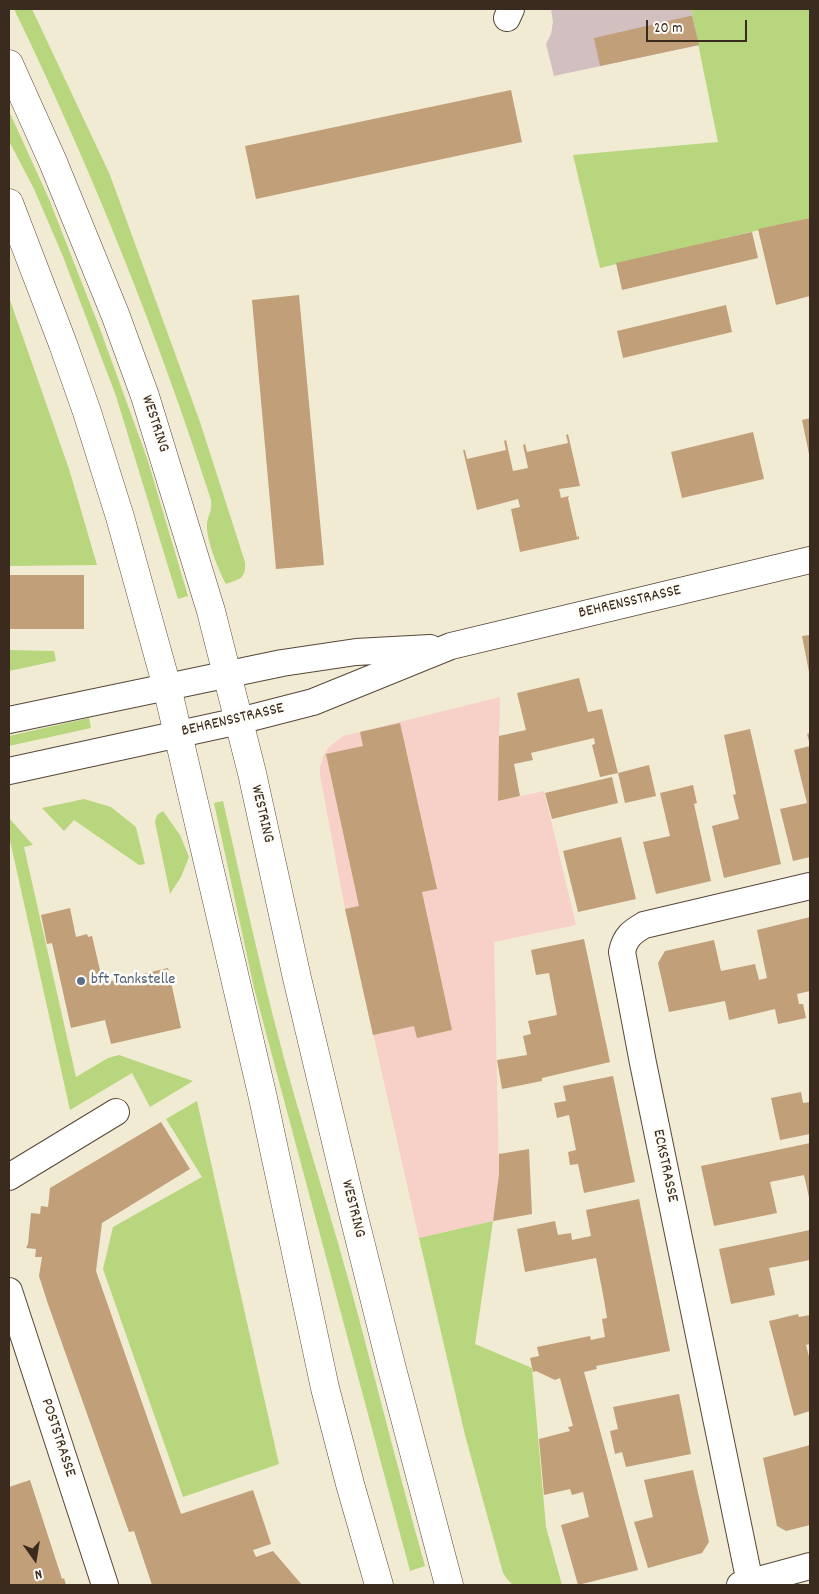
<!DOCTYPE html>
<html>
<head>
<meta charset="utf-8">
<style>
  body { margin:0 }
  #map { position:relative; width:819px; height:1594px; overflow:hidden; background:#f2ebd4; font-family:Dekko,sans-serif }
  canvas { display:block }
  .frame { position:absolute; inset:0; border:10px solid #3b2a1e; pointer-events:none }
  .north { position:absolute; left:10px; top:1534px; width:50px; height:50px; -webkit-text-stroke:4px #fdfcf7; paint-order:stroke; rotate:167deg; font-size:14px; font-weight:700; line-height:20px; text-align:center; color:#3b2a1e }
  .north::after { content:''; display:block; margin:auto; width:18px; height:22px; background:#3b2a1e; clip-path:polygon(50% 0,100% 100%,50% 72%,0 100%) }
  .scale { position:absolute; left:646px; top:20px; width:101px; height:22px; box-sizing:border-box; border:2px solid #3b2a1e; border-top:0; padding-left:6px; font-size:15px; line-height:18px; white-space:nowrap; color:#3b2a1e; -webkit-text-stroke:4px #fdfcf7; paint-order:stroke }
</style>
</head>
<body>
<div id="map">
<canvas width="819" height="1594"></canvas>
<div class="frame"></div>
<div class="north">N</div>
<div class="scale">20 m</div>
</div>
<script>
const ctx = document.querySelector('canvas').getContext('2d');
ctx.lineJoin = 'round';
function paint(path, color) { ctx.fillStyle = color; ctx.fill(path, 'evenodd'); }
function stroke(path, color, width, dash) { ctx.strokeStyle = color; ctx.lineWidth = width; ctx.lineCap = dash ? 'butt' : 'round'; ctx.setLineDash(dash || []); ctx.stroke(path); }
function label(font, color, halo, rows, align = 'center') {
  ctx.font = font + ' Dekko,sans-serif'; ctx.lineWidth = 5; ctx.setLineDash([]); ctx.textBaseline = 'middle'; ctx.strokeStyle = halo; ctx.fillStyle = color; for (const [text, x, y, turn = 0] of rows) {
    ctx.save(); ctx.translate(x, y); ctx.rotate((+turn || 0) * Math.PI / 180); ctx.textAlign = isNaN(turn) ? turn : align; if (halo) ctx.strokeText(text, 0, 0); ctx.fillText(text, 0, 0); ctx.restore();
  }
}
const built = new Path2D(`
  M500 697 498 801 544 791 576 925 494 942 499 1174 493 1221 419 1238 345 909 320 775V767L324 754 329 747 343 736Z`);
const industrial = new Path2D(`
  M551 9H691L699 45 554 76 546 44 551 34 553 22Z`);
const green = new Path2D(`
  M14 9H32L110 175 200 422 245 562C246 579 240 579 226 584 219 571 207 542 207 527 206 517 213 512 211 500 157 332 91 168 14 9Z
  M691 9H810V218L600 268 573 155 718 142Z
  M9 111 49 199 100 329 147 458 188 596 178 599 116 396 62 254 34 189 9 141Z
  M10 300 69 469 97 565 9 566Z
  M9 650 54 651 56 661 9 671Z
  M89 718 91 728 9 746V736Z
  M84 799 111 807 136 827 145 864 139 865 74 820 64 831 42 808Z
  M223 801C245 898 266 995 293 1091 312 1157 333 1223 351 1289 376 1381 399 1474 425 1566L410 1571 254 988 214 803Z
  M163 811 180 835 189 857 181 877 170 894 155 822 157 815Z
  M9 818 33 845 24 847 76 1077 108 1058 119 1055 193 1081 150 1107 132 1073 70 1110 9 836Z
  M197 1101 279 1464 183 1497 103 1269 113 1227 202 1177 166 1119Z
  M493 1221 475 1344 532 1368 546 1527 562 1585H513L507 1579 503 1573 465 1435 419 1238Z`);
const building = new Path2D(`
  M690 16H692L699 45 600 66 594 38Z
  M511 90 522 142 256 199 245 146Z
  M810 218V296L776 305 758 229Z
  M752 232 758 258 622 290 616 263Z
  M299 295 324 565 276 569 252 300Z
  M726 305 732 332 623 358 617 331Z
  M810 418V454H809L802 420Z
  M753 432 764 479 682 498 671 452Z
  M568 434 580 486 559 489 561 498 569 496 568 498 577 537 579 536V539L520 552 511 509 520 507 518 499 477 510 463 450H465L467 459 506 450 504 441 506 440 513 471 528 468 523 445 525 444 527 452 568 443 566 435Z
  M9 575H84V629H9Z
  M810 635V672H809L802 636Z
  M579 678 588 712 602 709 618 773 600 777 592 745 595 744 594 738 531 753 533 760 514 764 520 796 498 801 499 736 526 730 517 693Z
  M400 723 437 889 422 892 452 1030 417 1038 414 1026 373 1035 345 909 359 906 326 754 363 746 360 732Z
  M750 729 781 864 724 878 712 826 739 819 733 795 736 794 724 735Z
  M810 733V745L807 734Z
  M810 746V857L793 861 780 809 807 803 794 750Z
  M649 765 656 796 625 803 618 773Z
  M612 777 618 803 552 819 545 793Z
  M693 785 697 803 694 804 711 881 656 894 643 842 670 836 660 793Z
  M621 837 636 899 578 912 563 851Z
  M70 908 76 937 87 934 88 937 92 936 103 983 168 968 181 1028 111 1044 105 1020 71 1028 52 943 47 944 41 915Z
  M810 917V991L797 994 799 1004H803L806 1018 778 1024 775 1009 729 1020 725 1001 669 1012 658 963 665 951 714 940 721 971 755 964 759 980 767 978 757 930Z
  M584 939 610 1062 542 1078V1081L502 1089 497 1060 527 1055 523 1036 531 1034 528 1021 557 1015 549 973 536 975 531 950Z
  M613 1076 635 1182 584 1193 578 1164 570 1165 568 1152 576 1150 569 1115 557 1118 554 1103 566 1101 563 1086Z
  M801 1092 803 1103 810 1102V1134L780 1140 771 1098Z
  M161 1122 190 1169 102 1223 96 1271 181 1514 253 1490 271 1544 253 1550 256 1557 273 1551 302 1585H152L134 1531 129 1532 48 1304 39 1276 42 1257H35L36 1249 26 1248 28 1244 31 1213 40 1214 41 1206 48 1207 50 1188Z
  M810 1143V1202L804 1175 770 1182 777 1213 714 1226 701 1166Z
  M529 1149 532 1214 493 1221 499 1174V1154Z
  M639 1199 670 1351 596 1366 597 1369 584 1372 638 1570 578 1585 561 1525 589 1517 583 1492 572 1495 570 1489 544 1495 539 1439 570 1431 568 1427 573 1426 560 1378 555 1380 536 1371 533 1372 530 1358 539 1356 537 1347 590 1336 591 1340 605 1337 602 1319 607 1318 604 1300 596 1258 525 1272 517 1229 555 1221 558 1235 571 1233 572 1240 591 1236 586 1210Z
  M810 1230V1260L769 1268 775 1295 731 1304 719 1249Z
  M798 1314 799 1317 810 1315V1344L806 1345 810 1360V1411L794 1416 769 1321Z
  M679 1394 691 1454 626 1467 622 1452 615 1454 610 1431 618 1429 613 1407Z
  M810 1445V1525L786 1531 777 1526 763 1458Z
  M693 1470 709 1542 702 1553 648 1568 634 1522 653 1517 644 1480Z
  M30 1480 62 1579 64 1578 66 1585H9V1487Z`);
const street = new Path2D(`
  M507 18 511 9
  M9 720 282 663 356 652 430 648
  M9 771 239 721 313 702 451 646 810 560
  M9 1177 116 1112
  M9 1291 105 1585
  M750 1583 643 1063 622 952C625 937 632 932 644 925L810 886
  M740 1585 810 1566`);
const secondary = new Path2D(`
  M9 64 53 162 115 314 145 396 211 611 252 773 297 978 353 1213 391 1365 449 1585
  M9 203 63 344 87 412 120 517 167 687 263 1098 325 1388 350 1484 379 1585`);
const markers = [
  [81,981,5,"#5c6f8a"]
];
const streetNames = [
  ["WESTRING",154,424,72],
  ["BEHRENSSTRASSE",630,603,-13],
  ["BEHRENSSTRASSE",233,721,-13],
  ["WESTRING",261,814,77],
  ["ECKSTRASSE",664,1166,78],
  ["WESTRING",352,1209,76],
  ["POSTSTRASSE",57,1438,72]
];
const serviceNames = [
  ["bft Tankstelle",91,981]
];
paint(built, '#f7d1c7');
paint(industrial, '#d2bfc0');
paint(green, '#b8d67d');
paint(building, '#c09f79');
stroke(street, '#564739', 28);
stroke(secondary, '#564739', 29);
stroke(street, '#fff', 26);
stroke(secondary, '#fff', 28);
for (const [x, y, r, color] of markers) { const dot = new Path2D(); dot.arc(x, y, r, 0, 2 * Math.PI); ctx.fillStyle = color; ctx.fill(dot); stroke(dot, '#fdfcf7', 2); }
label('16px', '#3b2a1e', '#fdfcf7', streetNames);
label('16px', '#4e5e75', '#fdfcf7', serviceNames, 'left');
</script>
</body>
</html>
